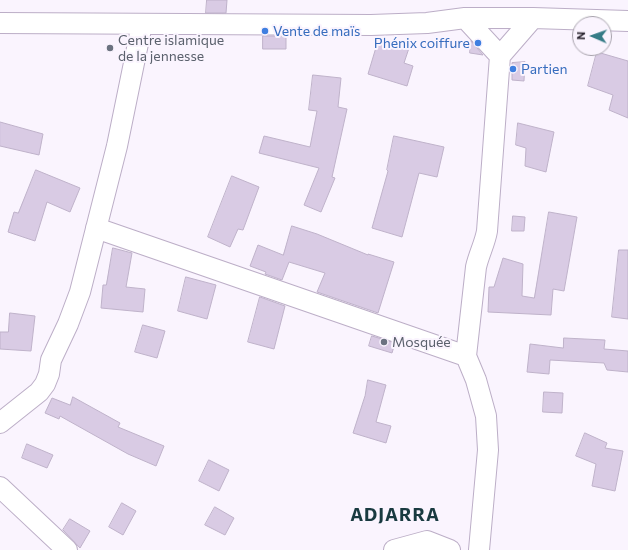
<!DOCTYPE html>
<html>
<head>
<meta charset="utf-8">
<style>
  body { margin:0 }
  #map { position:relative; width:628px; height:550px; overflow:hidden; background:#faf4fe; font-family:Commissioner,sans-serif }
  canvas { display:block }
  .north { position:absolute; left:572px; top:16px; width:40px; height:40px; box-sizing:border-box; background:#faf4fe; border:1px solid #a7a2ac; border-radius:50%; rotate:272deg; font-size:11px; font-weight:700; line-height:16px; text-align:center; color:#2b2630 }
  .north::after { content:''; display:block; margin:auto; width:14px; height:18px; background:#367c87; clip-path:polygon(50% 0,100% 100%,50% 72%,0 100%) }
</style>
</head>
<body>
<div id="map">
<canvas width="628" height="550"></canvas>
<div class="north">N</div>
</div>
<script>
const ctx = document.querySelector('canvas').getContext('2d');
ctx.lineJoin = 'round';
function paint(path, color) { ctx.fillStyle = color; ctx.fill(path, 'evenodd'); }
function stroke(path, color, width, dash) { ctx.strokeStyle = color; ctx.lineWidth = width; ctx.lineCap = dash ? 'butt' : 'round'; ctx.setLineDash(dash || []); ctx.stroke(path); }
function label(font, color, halo, rows, align = 'center') {
  ctx.font = font + ' Commissioner,sans-serif'; ctx.lineWidth = 4; ctx.setLineDash([]); ctx.textBaseline = 'middle'; ctx.strokeStyle = halo; ctx.fillStyle = color; for (const [text, x, y, turn = 0] of rows) {
    ctx.save(); ctx.translate(x, y); ctx.rotate((+turn || 0) * Math.PI / 180); ctx.textAlign = isNaN(turn) ? turn : align; if (halo) ctx.strokeText(text, 0, 0); ctx.fillText(text, 0, 0); ctx.restore();
  }
}
const building = new Path2D(`
  M207 0H227L226 13H206Z
  M263 36H286V49H263Z
  M471 41 483 55 470 53Z
  M392 43 409 48 404 63 413 66 407 86 368 74 377 44 391 48Z
  M597 52 628 61V118L609 110 613 95 588 86Z
  M525 62 524 81 512 80V63Z
  M313 75 341 78 338 107 347 109 332 177 335 178 321 212 304 205 319 168 259 153 264 136 310 147 317 111 309 110Z
  M0 122 43 134 39 155 0 146Z
  M518 123 554 132 546 172 525 166 526 148 516 145Z
  M394 136 444 147 437 177 419 173 402 237 372 228 388 171 387 170Z
  M36 170 80 188 70 212 47 202 35 241 8 232 14 212 18 213Z
  M232 176 259 187 243 230 238 229 230 247 208 237Z
  M549 212 577 217 564 291 553 289 551 315 488 312 489 287H494L503 258 523 264 522 296 534 298Z
  M513 216 525 217 524 231H512Z
  M292 226 317 234 368 255V254L394 262 378 313 317 292 325 273 289 262 282 280 265 274 266 272 250 266 258 245 283 255Z
  M113 248 132 253 126 287 145 289 143 312 101 308 103 285H106Z
  M619 250H628V319L612 317Z
  M186 277 216 285 207 319 178 311Z
  M260 297 285 306 274 349 248 342Z
  M10 313 35 316 31 351 0 349V332H8Z
  M143 325 165 331 157 358 135 352Z
  M372 336 395 343 392 353 369 346Z
  M564 338 605 340 604 349 628 351V372L607 370 604 363 550 360 549 374 527 372 530 344 563 348Z
  M368 380 386 385 376 422 391 426 386 443 353 433 365 396Z
  M544 392 563 393 562 413 543 412Z
  M73 397 120 423 118 427 164 446 156 466 128 454 60 416 59 419 45 413 52 398 70 405Z
  M585 433 607 443 605 448 623 451 615 491 592 486 596 464 576 456Z
  M27 444 53 455 47 468 22 458Z
  M209 460 229 470 219 491 199 481Z
  M122 503 136 511 123 535 109 527Z
  M215 507 234 518 225 535 205 525Z
  M70 519 90 531 80 548 63 530Z`);
const minor = new Path2D(`
  M465 18 500 56
  M0 23 371 25 427 23 465 18H533L628 21
  M96 228 466 356
  M0 423 39 392 45 384 49 374 51 360 68 324 80 292 117 146 142 24
  M0 487 67 550
  M394 550 427 541 450 550
  M479 550 488 450 486 416 476 380 466 356 476 267C479 254 485 243 487 231L500 56 533 18`);
const markers = [
  [265,31,4,"#3f7fe0"],
  [478,43,4,"#3f7fe0"],
  [110,48,4,"#6b7280"],
  [513,69,4,"#3f7fe0"],
  [384,342,4,"#6b7280"]
];
const shopNames = [
  ["Vente de maïs",273,31],
  ["Phénix coiffure",470,43,"right"],
  ["Partien",521,69]
];
const worshipNames = [
  ["Centre islamique",118,40],
  ["de la jennesse",118,56],
  ["Mosquée",392,342]
];
const districtNames = [
  ["ADJARRA",395,515]
];
paint(building, '#d9cbe4');
stroke(building, '#bfb2ca', 1);
stroke(minor, '#bcaec7', 22);
stroke(minor, '#fff', 20);
for (const [x, y, r, color] of markers) { const dot = new Path2D(); dot.arc(x, y, r, 0, 2 * Math.PI); ctx.fillStyle = color; ctx.fill(dot); stroke(dot, '#faf4fe', 1.5); }
label('14px', '#366cbe', '#faf4fe', shopNames, 'left');
label('14px', '#5b616d', '#faf4fe', worshipNames, 'left');
ctx.letterSpacing = '1px';
label('bold 18px', '#193a40', '#faf4fe', districtNames);
ctx.letterSpacing = '0px';
</script>
</body>
</html>
